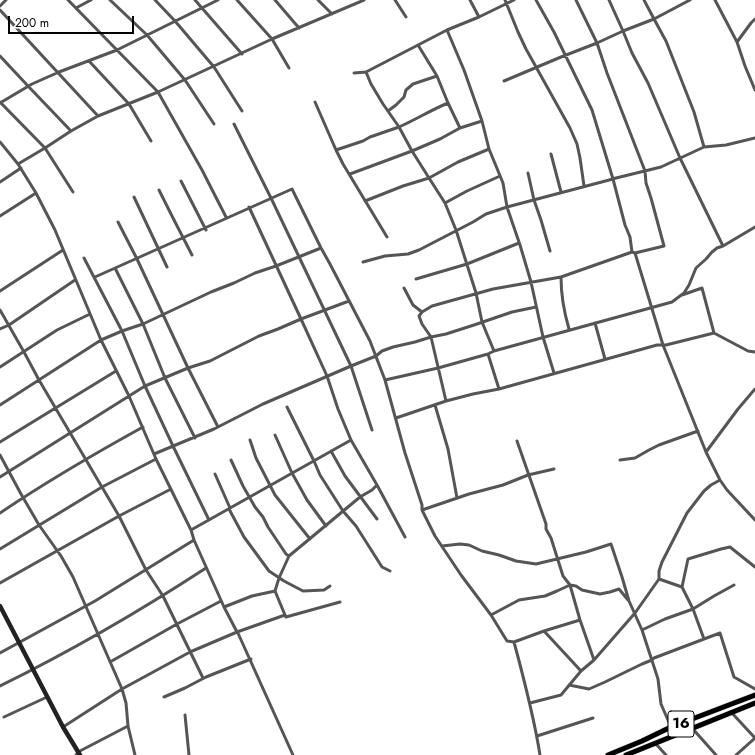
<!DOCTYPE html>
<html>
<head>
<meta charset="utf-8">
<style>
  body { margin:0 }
  #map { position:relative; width:755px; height:755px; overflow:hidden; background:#fff; font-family:Jost,sans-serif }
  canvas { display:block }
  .scale { position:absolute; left:8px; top:16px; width:126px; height:18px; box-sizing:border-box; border:2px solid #000; border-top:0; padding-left:5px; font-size:12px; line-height:14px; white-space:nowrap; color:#000; -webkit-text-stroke:3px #fff; paint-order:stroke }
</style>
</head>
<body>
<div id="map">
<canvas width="755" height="755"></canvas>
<div class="scale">200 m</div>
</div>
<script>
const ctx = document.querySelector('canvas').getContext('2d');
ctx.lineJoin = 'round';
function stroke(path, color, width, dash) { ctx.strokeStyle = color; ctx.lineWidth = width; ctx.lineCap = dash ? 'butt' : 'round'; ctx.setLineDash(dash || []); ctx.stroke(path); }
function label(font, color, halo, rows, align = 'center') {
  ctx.font = font + ' Jost,sans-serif'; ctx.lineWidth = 3; ctx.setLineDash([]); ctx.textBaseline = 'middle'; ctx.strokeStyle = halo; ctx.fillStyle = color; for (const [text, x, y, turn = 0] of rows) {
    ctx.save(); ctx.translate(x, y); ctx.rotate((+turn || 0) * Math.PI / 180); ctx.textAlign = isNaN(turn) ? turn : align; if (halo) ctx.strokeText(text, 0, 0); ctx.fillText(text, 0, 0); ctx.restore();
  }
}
const street = new Path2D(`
  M68 0 158 92 202 170 226 217
  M110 0 147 35 185 80 214 124
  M155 0 175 21 214 67 242 111
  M195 0 242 54
  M237 0 272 39 289 68
  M275 0 299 28
  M318 0 332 14
  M395 0 406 17
  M470 0 479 17
  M505 0 518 32 526 49 570 128 577 144 580 158 584 186
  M536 0 554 32 592 110 613 179 625 225 630 237 632 252
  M609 0 623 31 632 53 648 83 680 158 723 246
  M644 0 654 19 666 41 694 112 704 147
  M715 0 737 42 745 66 755 90
  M0 6 6 0
  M76 8 91 0
  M0 10 98 116
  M447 30 464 70 482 121 489 149 503 183 507 207 520 245 531 282 543 337 554 373
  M737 42 751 23 755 19
  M418 45 437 76 448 103 460 128 482 121
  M0 56 28 86 71 131
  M89 61 129 104 151 141
  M366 72 371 84 383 104 399 127C415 120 431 110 448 103
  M354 73 366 72 447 30 479 17 514 0
  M504 81 561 57 597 43 623 31 654 19 690 0
  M0 102 45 148 73 192
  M315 102 336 150 363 141 370 137 399 127 412 151 429 178 458 162 489 149
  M0 103 32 84 59 72 117 50 218 0
  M388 111 396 105 404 97 406 90 413 84 437 76
  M234 124 271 198 351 366 372 430
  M0 142 18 164 36 193 55 230 101 340 129 396 156 459 191 530 194 540 224 607 237 632
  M336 150 343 164 387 237
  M551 154 561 192
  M18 164 45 148 71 131 98 116 158 92 272 39 364 0
  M528 173 534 200 541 220 550 251
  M350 174 412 151 440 139 460 128
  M612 179 661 167 704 147 726 145 755 138
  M181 181 206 230
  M0 182 21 168
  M159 190 173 218 192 255
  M134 197 167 267
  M365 201 403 186 429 178 445 203 456 230 476 293 482 322 494 351
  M445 203 467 191 500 176
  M249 207 301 319 327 376 338 409 351 440 377 485 405 537
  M0 216 36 193
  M118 222 137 259 188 368 218 427
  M635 253 663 345 706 452 720 480 727 490 755 520
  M84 258 122 331 145 386 173 446 209 520
  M363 262 385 256 408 254 419 250 473 222 486 214 507 207 613 179
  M115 268 143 324 165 378 195 438
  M95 277 292 189 321 248 330 264 370 341 385 380 405 453 422 505V510L435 536 461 575 491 615 507 641 514 642 544 631 580 620
  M561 277C561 295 564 312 569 329
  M416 279 467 264 519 243
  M404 288 413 305 422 312
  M0 291 63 250
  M682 295 702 288 714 333
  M0 310 24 352 39 380 119 516 146 570 163 596 203 678
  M595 323 605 359
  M0 329 9 325 75 280
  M488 354 499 389
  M0 367 57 330 90 314
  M385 380 438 368 488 354 494 351 672 302 684 293 689 285 696 268 706 259 712 252 717 248 723 246 755 227
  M446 401 431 337 446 334 474 325 512 312 536 307
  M0 405 101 340 122 331 143 324 211 292 234 283 255 273 276 266 321 248
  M435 405 448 449 457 498
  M287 407 314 461 320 475 343 511 356 526 382 567 390 571
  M396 418 446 401 473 394 499 389 657 345H666L714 333 748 351 755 352
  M275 435 292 473 307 500 326 526
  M250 440 256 458 275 495 310 539
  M517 441 546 524V529L551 538 563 576 570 585 576 586 582 590 600 594 610 592 619 589 628 600
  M0 442 116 371
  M331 451 345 476 377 519
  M706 452 738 409 755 389
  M154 454 214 429 263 404 351 366 376 356 382 351 393 347 415 342 431 337 422 324 419 316 422 312 432 306 493 289 561 277 632 252 635 253 664 246 651 198 646 183 645 171 607 73 597 43 576 0
  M0 455 21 494 39 525 61 556 73 577 122 689 126 703 128 726 135 755
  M231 460 243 486 255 507 263 517 268 527 286 554 289 556
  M620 460 635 458 649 450 659 445 698 431
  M215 474 230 508
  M0 477 145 386 188 368 210 361 259 336 278 329 301 319 349 301
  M229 509 244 537 269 571 284 581 303 591 324 590 330 586
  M422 510 469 494 503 485 528 475 554 469
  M0 513C46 482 94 454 143 427
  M191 530 351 440
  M442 546 460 544 469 545 482 551 499 555 516 561 536 564 586 552 611 544 622 577 629 601 642 630 658 679 661 704 671 727
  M0 549 102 487 156 459
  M659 579 682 587 688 559 721 549 730 547 755 567
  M0 583 119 516 171 489
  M682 587 693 609 704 639 720 633 734 677 755 689
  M224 607 252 596 275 591
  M285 615 275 591 279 578 289 556 360 497 372 490 377 485
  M491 615 519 600 545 596 557 591 570 585 580 620 594 660
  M642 630 665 619 693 609 714 596 734 585
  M237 631 293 755
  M544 631 581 671
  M514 642C524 679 534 717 540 755
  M0 653 95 601 194 540
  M110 662 177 624 221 601
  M569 685 589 689 605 682 642 664 652 660 654 658 704 639
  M0 686C71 651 140 611 206 568
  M164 697 185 688 206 677 251 659
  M530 703 561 695 581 671 594 660 635 613 659 579V571L662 562 687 513 704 491 711 485 720 480
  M731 712 755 738
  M185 715 189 755
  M4 717 47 697
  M63 727 122 689 190 652 237 632 285 615 286 617 340 602
  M692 728 716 755
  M537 736 593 718
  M655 743 666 755
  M76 755 78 752 128 726
  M736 755 755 738`);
const secondary = new Path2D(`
  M0 606 63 727 80 755`);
const primary = new Path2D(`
  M608 755 642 741 671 727 755 695
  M626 755 755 703`);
const shields = [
  [681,724,26]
];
const shieldNames = [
  ["16",681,724]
];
stroke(primary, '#dbdbdb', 6);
stroke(street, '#555', 3);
stroke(secondary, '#222', 4.5);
stroke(primary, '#000', 5);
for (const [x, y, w] of shields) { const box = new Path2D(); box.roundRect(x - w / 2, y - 13, w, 26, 3); ctx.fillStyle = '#fff'; ctx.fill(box); stroke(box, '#000', 1); }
label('bold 15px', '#000', null, shieldNames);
</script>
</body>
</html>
